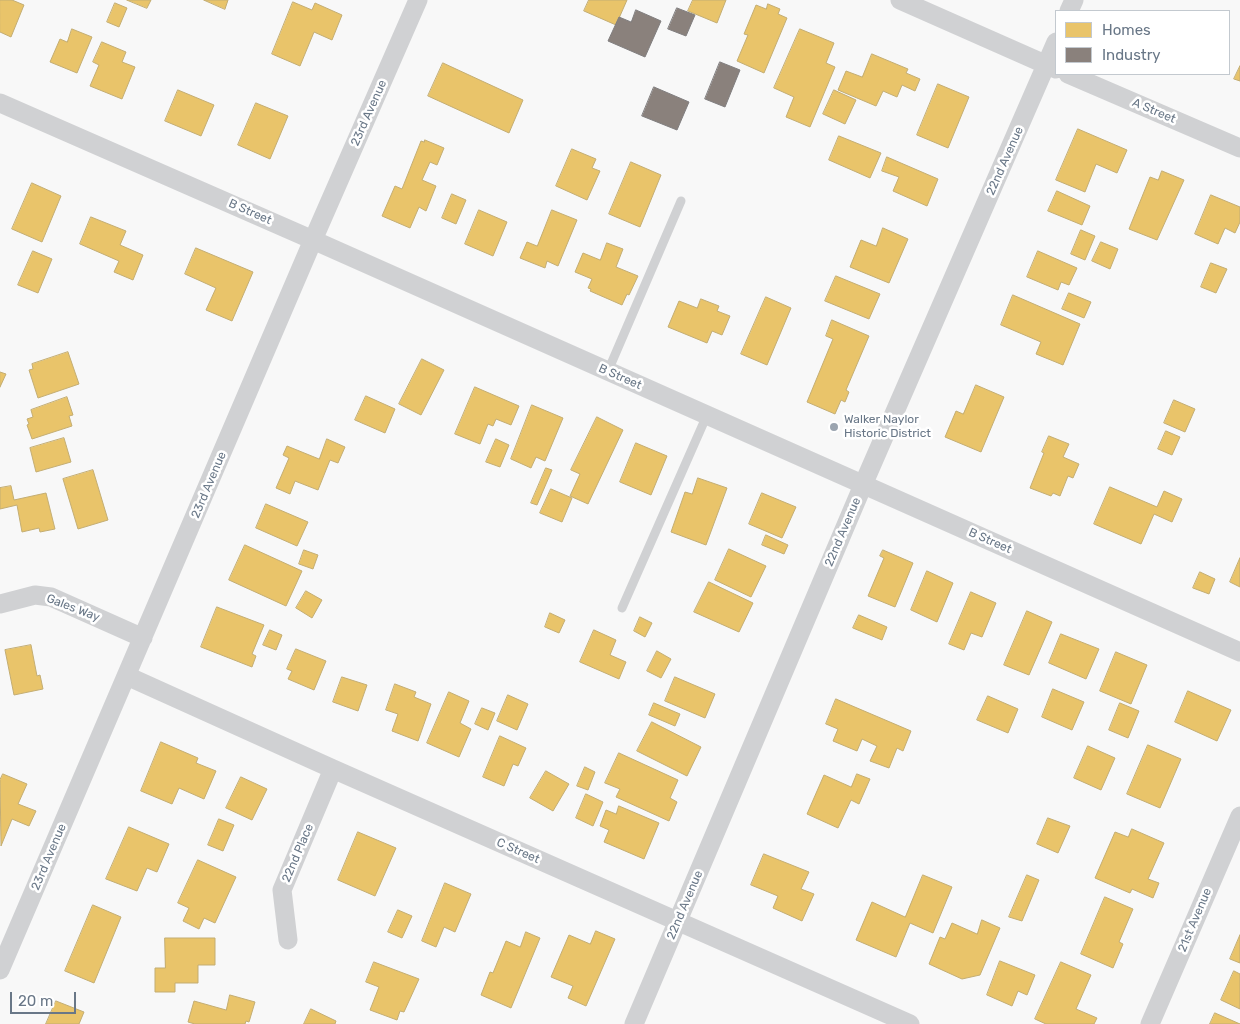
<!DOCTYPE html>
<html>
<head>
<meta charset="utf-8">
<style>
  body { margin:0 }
  #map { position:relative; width:1240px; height:1024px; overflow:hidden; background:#f8f8f8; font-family:Rubik,sans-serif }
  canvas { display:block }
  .legend { position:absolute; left:1055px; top:10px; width:175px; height:65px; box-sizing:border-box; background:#fff; border:1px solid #c3c9cf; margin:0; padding:6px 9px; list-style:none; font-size:15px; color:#697787 }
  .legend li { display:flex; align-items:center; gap:10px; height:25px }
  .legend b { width:25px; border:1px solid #c3c9cf }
  .scale { position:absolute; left:10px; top:992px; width:66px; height:22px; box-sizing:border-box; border:2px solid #697787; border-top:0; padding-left:6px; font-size:15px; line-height:18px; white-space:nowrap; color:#697787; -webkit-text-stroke:4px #fff; paint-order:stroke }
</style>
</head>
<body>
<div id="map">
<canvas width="1240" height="1024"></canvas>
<ul class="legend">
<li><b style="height:14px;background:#e9c46a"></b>Homes</li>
<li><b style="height:14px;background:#8a817c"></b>Industry</li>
</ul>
<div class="scale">20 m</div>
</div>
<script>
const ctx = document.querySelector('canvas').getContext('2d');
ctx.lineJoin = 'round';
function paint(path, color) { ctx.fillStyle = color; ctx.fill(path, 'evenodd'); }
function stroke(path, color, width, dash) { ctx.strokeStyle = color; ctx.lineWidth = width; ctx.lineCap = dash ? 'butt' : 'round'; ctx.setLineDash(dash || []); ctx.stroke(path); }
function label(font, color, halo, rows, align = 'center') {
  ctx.font = font + ' Rubik,sans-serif'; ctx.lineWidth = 5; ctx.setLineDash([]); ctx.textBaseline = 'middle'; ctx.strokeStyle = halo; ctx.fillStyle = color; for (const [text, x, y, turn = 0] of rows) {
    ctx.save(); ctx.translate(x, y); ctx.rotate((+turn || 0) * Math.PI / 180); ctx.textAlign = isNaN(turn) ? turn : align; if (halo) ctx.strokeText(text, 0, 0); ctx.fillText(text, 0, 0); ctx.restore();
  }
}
const homes = new Path2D(`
  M0 0H12L24 5 11 37 0 32Z
  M127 0H151L147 8Z
  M204 0H228L225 9Z
  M589 0H627L616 25 584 11Z
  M693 0H726L717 23 688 11Z
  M293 2 312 10 315 3 342 15 332 40 314 32 300 66 272 54Z
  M115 3 127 8 119 27 107 22Z
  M768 4 780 9 778 14 787 18 764 73 737 61 748 35 744 34 756 5 766 9Z
  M72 29 92 37 77 73 50 62 60 39 67 42Z
  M800 29 834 43 826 63 835 67 810 127 786 117 794 97 774 88Z
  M102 42 126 52 122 62 135 67 122 99 90 86 99 65 93 62Z
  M872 54 908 69 906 73 920 79 915 91 902 85 897 97 883 91 876 106 838 90 846 71 862 77Z
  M443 63 523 100 509 133 428 96Z
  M1240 66V81L1234 79Z
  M938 84 969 97 948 148 917 135Z
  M178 90 214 105 201 136 165 121Z
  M834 90 856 100 845 124 823 114Z
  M256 103 288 116 270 159 238 145Z
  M1078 129 1127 150 1117 173 1096 164 1085 192 1056 180Z
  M839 136 881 153 870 178 829 160Z
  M425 140 444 148 437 165 430 162 422 180 436 186 426 211 419 207 410 228 382 216 395 186 402 189 421 141 424 142Z
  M572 149 596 159 592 168 600 171 587 200 556 186Z
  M887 157 938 179 927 206 893 191 899 177 882 171Z
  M631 162 661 175 640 227 609 214Z
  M1162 171 1184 180 1157 240 1129 229 1150 177 1158 180Z
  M32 183 61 196 42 242 12 229Z
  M1057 191 1090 206 1082 225 1048 211Z
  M452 194 466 200 456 224 442 218Z
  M1211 195 1240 207V222L1235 233 1225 228 1218 244 1195 234Z
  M479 210 507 222 493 256 465 244Z
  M552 210 577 220 558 266 547 261 545 268 520 258 527 242 537 246Z
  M91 217 126 231 120 245 143 255 133 280 114 272 119 261 80 244Z
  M883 228 908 239 889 283 850 267 861 240 876 246Z
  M1081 230 1095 236 1085 260 1071 254Z
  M1101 242 1118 249 1110 269 1092 261Z
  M607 243 623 249 616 267 638 276 629 295 627 294 622 305 590 291 591 289 588 288 592 279 575 272 583 253 600 260Z
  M196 248 253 272 232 321 206 310 216 288 185 274Z
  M33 251 52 259 38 293 18 285Z
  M1038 251 1077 268 1069 285 1061 282 1058 290 1027 277Z
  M1211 263 1227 269 1216 293 1201 287Z
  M836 276 880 294 869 319 825 301Z
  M1069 293 1091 302 1084 318 1062 309Z
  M1013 295 1080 324 1063 365 1036 354 1041 342 1001 325Z
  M766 297 791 308 767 365 741 354Z
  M701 299 719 306 717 311 730 316 722 335 712 331 707 343 668 327 679 301 697 308Z
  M832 320 869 336 846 390 849 392 845 402 841 400 835 414 807 402 833 339 826 336Z
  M68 352 79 384 38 398 29 370 33 369 32 364Z
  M422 359 444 370 421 415 399 404Z
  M0 372 6 374 0 387Z
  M976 385 1004 397 981 452 945 437 956 411 963 414Z
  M475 387 519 406 511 425 496 419 493 426 488 424 480 444 455 434Z
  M366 396 395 409 385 433 355 420Z
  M67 397 73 415 69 416 72 426 32 439 27 425 29 424 27 419 33 417 31 410Z
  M1174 400 1195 409 1185 432 1164 423Z
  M532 405 563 418 545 461 536 457 531 468 511 459Z
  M597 417 623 430 588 504 570 496 580 474 571 470Z
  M1166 431 1180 437 1172 455 1158 449Z
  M1049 436 1069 444 1063 457 1079 464 1073 478 1068 476 1060 496 1053 493 1051 496 1030 488 1044 453 1042 452Z
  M64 438 71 462 36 472 30 448Z
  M327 439 345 447 338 463 330 460 318 490 295 481 290 494 276 488 289 458 283 455 287 446 319 459Z
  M496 439 509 445 500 467 486 462Z
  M636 443 667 456 651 495 620 482Z
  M546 468 552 470 537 505 531 503Z
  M93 470 108 520 78 529 63 479Z
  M698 478 727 488 706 545 671 532 685 492 692 494Z
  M11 486 14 500 46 493 55 529 40 532 39 528 22 532 17 505 0 509V488Z
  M1110 487 1157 507 1164 491 1182 499 1172 522 1154 514 1141 544 1094 524Z
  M551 489 572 498 562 522 540 513Z
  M762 493 796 507 782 538 749 524Z
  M266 504 308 522 297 546 256 528Z
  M766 535 788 545 784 554 762 545Z
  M245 545 302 571 286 606 229 580Z
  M729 549 766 566 751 597 715 580Z
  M304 550 318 555 313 569 299 564Z
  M883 550 913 563 895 607 868 596 884 558 880 556Z
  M1240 558V587L1230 582Z
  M927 571 953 583 937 622 911 610Z
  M1200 572 1215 579 1209 594 1193 588Z
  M709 582 753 603 739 632 694 612Z
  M306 591 322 600 312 618 296 608Z
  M971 592 996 603 982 637 971 633 964 650 949 644Z
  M217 607 264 625 252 654 256 656 252 667 201 647Z
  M1027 611 1052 622 1029 675 1004 665Z
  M550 613 565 620 559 633 545 627Z
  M859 615 887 627 882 640 853 628Z
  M640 617 652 623 645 637 634 631Z
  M270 630 282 635 276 650 263 645Z
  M594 630 616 640 610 655 626 662 619 679 580 662Z
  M1061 634 1099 649 1086 679 1049 663Z
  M31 645 37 676 40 675 43 689 14 695 5 650Z
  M296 649 326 661 314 690 288 679 292 671 287 669Z
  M657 651 671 659 661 678 647 671Z
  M1116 652 1147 665 1131 704 1100 691Z
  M342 677 367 685 358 711 333 702Z
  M675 677 715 694 705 718 665 701Z
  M395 684 416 692 414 697 431 704 418 741 392 731 398 714 386 710Z
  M1053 689 1084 702 1072 730 1042 717Z
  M1188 691 1231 710 1217 741 1175 722Z
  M449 692 469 701 460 723 471 729 459 757 427 743Z
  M508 695 528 704 517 730 497 721Z
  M988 696 1018 709 1008 733 977 720Z
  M836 699 911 731 903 751 897 748 889 768 870 761 877 746 862 739 857 751 833 741 838 729 826 724Z
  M654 703 680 714 675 726 649 715Z
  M1120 703 1139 711 1128 738 1109 730Z
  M482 708 495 713 488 730 475 724Z
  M652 722 701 747 687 776 637 751Z
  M500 736 526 748 518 766 513 764 504 786 483 777Z
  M161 742 198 758 196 763 216 771 204 799 179 788 172 804 141 791Z
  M1148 745 1181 759 1160 808 1127 794Z
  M1088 746 1115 758 1101 790 1074 778Z
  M619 753 678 780 670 798 677 802 669 821 616 797 620 789 605 783Z
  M585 767 595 772 588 790 577 786Z
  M546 771 569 784 553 811 530 798Z
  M3 774 27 784 18 804 36 811 29 826 12 819 1 846 0 780Z
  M857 774 870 779 859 804 851 800 838 828 807 814 824 775 851 787Z
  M241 777 267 789 252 820 226 808Z
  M586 794 603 802 593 826 576 818Z
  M619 806 659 823 644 859 604 842 609 830 600 826 606 810 616 814Z
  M1048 818 1070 826 1058 853 1037 844Z
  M219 819 234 825 223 851 208 845Z
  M129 827 169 844 157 872 147 868 137 891 106 879Z
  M1132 829 1164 843 1148 879 1159 883 1153 898 1132 889 1130 893 1095 878 1115 832 1128 837Z
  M358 832 396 848 375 896 338 880Z
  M764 854 809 872 801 889 814 894 802 921 773 908 778 896 751 885Z
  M198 860 236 877 215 923 204 918 199 929 183 921 189 908 178 903Z
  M923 875 952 887 933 933 910 923 896 957 856 940 872 902 905 917Z
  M1027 875 1039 880 1022 921 1009 917Z
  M445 883 471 894 455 932 444 927 436 947 422 941Z
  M1105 897 1133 909 1119 942 1123 944 1113 968 1081 954Z
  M93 905 121 917 94 983 65 971Z
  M398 910 412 916 402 938 388 932Z
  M982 920 1000 928 980 975 962 979 929 964 940 937 945 939 952 923 977 934Z
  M596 931 615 939 586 1006 568 998 573 986 551 977 569 935 590 944Z
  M526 932 540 938 511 1008 481 995 490 972 493 973 506 941 520 947Z
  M1240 935V963L1230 959Z
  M165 938H215V965H198V983H175V992H155V968H165Z
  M1000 961 1035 975 1027 995 1018 991 1012 1006 987 995Z
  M374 962 419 979 404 1012 400 1011 397 1020 370 1010 379 987 366 982Z
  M1061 962 1091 975 1076 1009 1097 1018 1094 1024H1046L1035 1019Z
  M1234 971 1240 974V1009L1221 1000Z
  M230 995 255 1002 249 1022 246 1021 245 1024H195L188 1022 194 1001 226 1010Z
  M56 1001 84 1012 79 1024H46Z
  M311 1009 336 1021 335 1024H304Z
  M1215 1013 1240 1024H1210Z`);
const industry = new Path2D(`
  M677 8 695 15 686 36 668 29Z
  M636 10 661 21 645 57 608 41 619 17 631 22Z
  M720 62 740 70 725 107 705 99Z
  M654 87 689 102 677 130 642 116Z`);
const lane = new Path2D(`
  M608 371 681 201
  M622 608 707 415`);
const street = new Path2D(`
  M900 0 1056 69
  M1069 11 1074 0
  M1068 74 1240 148
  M0 103 313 240 1240 652
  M0 604 35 595 51 597 143 638
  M127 676 333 769 910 1024
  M288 940 282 890 333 769
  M0 970 313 240 418 0
  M634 1024 863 485 1056 42
  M1150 1024 1240 816`);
const markers = [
  [834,427,5,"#9ba4af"]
];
const streetNames = [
  ["A Street",1154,111,23],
  ["23rd Avenue",369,113,-66],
  ["22nd Avenue",1005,161,-66],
  ["B Street",250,212,24],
  ["B Street",620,377,24],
  ["23rd Avenue",209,485,-67],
  ["22nd Avenue",843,532,-67],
  ["B Street",990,541,24],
  ["Gales Way",73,608,21],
  ["C Street",518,851,24],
  ["22nd Place",298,853,-67],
  ["23rd Avenue",49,857,-67],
  ["22nd Avenue",685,905,-67],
  ["21st Avenue",1195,920,-67]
];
const poiNames = [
  ["Walker Naylor",844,420],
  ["Historic District",844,434]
];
paint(homes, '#e9c46a');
stroke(homes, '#c3ad73', 1);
paint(industry, '#8a817c');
stroke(industry, '#807e7f', 1);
stroke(lane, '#d0d1d3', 9);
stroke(street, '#d0d1d3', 19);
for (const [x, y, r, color] of markers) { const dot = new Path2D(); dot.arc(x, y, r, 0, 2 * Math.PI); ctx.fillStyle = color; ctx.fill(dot); stroke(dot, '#fff', 2); }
label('12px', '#697787', '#fff', streetNames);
label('12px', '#697787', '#fff', poiNames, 'left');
</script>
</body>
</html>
